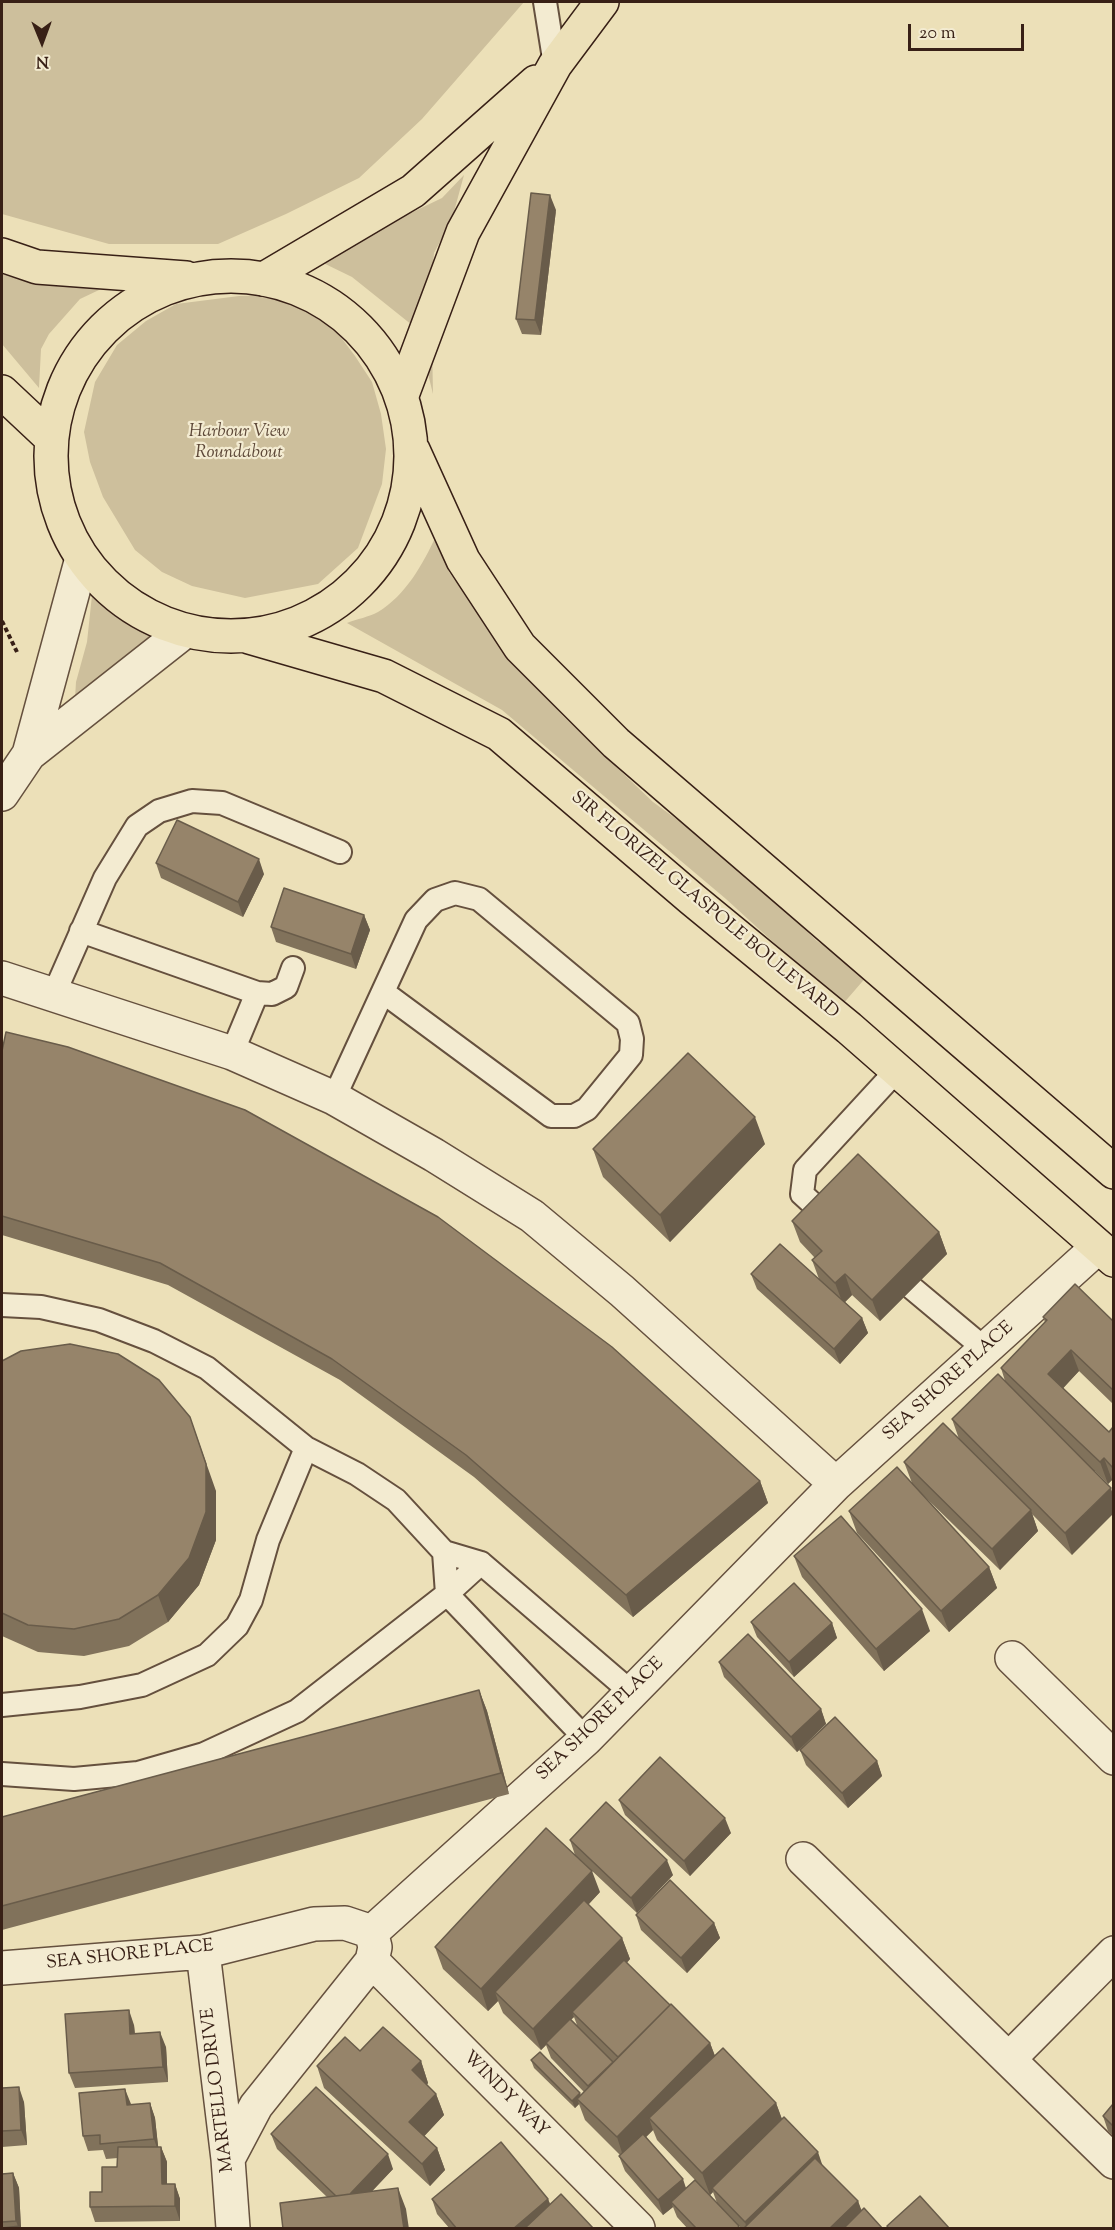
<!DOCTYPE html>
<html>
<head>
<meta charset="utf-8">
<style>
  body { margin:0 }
  #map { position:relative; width:1115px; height:2230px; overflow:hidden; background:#ece0b8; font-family:"Sorts Mill Goudy",serif }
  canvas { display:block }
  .frame { position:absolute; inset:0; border:3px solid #382016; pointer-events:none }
  .north { position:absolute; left:12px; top:12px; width:60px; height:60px; -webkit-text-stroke:4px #f3ebd1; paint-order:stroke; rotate:179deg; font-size:16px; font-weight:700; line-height:24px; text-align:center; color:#382016 }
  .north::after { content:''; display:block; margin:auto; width:21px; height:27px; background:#382016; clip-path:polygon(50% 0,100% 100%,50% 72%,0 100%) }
  .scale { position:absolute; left:908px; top:24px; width:116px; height:27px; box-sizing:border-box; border:3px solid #382016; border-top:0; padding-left:8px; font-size:18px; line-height:21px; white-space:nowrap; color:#382016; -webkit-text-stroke:4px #f3ebd1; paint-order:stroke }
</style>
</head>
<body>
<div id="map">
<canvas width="1115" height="2230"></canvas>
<div class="frame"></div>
<div class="north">N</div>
<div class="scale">20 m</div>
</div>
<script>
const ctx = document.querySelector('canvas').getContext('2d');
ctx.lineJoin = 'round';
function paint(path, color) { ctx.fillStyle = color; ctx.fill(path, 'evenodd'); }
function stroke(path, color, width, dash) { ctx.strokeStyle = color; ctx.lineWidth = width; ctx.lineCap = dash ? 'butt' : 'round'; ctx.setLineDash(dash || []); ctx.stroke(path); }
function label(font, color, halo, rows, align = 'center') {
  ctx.font = font + ' "Sorts Mill Goudy",serif'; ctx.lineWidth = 4.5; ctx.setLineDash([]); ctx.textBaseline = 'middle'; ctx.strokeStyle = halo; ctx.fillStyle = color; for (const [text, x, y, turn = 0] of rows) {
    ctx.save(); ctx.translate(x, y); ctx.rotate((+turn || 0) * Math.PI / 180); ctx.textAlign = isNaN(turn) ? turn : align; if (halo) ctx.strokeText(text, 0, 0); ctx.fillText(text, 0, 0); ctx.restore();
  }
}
const green = new Path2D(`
  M3 2H524L422 119 359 178 286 214 218 244H109L2 214Z
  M464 175 452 219 434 253 431 289 433 394 417 329 352 277 315 259 442 198Z
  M2 269 118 281 80 299 49 334 41 349 39 388 2 344Z
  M275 295 334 328 355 356 372 382 381 414 386 449 382 484 358 548 318 584 245 598 192 586 162 572 135 550 103 497 90 462 84 432 95 382 117 345 146 321 176 304 239 296Z
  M436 536 449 572 511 659 563 716 653 802 734 861 817 941 868 975 842 1005 726 899 502 710 347 623C357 619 369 617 378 612 406 595 423 564 436 536Z
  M93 586C114 609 131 625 161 637L75 698 76 682 87 642Z`);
const path = new Path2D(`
  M2 621 17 652`);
const service = new Path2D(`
  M545 2 555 65
  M81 931 257 993 272 994 286 987 293 968
  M54 994 105 878 137 826 159 811 192 801 222 803 340 852
  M232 1053 257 993
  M334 1098 416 920 435 900 455 893 479 899 628 1023 632 1039 631 1055 587 1109 574 1116H551L383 992
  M826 1216 802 1194 805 1170 897 1070
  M912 1288 985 1349
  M2 1305 41 1307 99 1320 154 1341 207 1368 306 1448 357 1474 396 1500 444 1552 481 1563 631 1692
  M444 1552 447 1594 586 1739
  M2 1705 80 1697 142 1685 207 1655 237 1626 251 1600 268 1540 306 1448
  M2 1774 74 1779 138 1773 204 1754 297 1711 447 1594 481 1563`);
const minor = new Path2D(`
  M29 754 82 558
  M2 794 29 754 185 631
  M2 978 232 1053 334 1098 434 1155 532 1216 622 1291 836 1484
  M1012 1658 1114 1758
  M803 1859 1114 2162
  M203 1952 228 2159 233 2228
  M372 1961 638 2228
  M2 1968 203 1952 314 1924 345 1923 372 1932 586 1739 836 1484 1098 1247
  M1009 2059 1114 1953
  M228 2159 256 2106 372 1961 375 1947 373 1939`);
const primary = new Path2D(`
  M264 279 413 191 536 82
  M402 395 463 232 555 65 602 2`);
const trunk = new Path2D(`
  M2 255 37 267 186 278
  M51 456a180 180 0 1 1 360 0a180 180 0 1 1-360 0Z
  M2 392 51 438
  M413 450 463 560 520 647 616 743 1114 1172
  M249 637 384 676 499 734 692 899 849 1028 1114 1260`);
const wall = new Path2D(`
  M556 210 541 335 522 334 516 319Z
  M156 863 264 874 243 917 161 878Z
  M364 915 370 930 356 969 276 942 271 927Z
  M2 1051 760 1481 768 1503 633 1617 474 1477 340 1380 168 1285 2 1235Z
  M765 1144 670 1242 603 1177 593 1149Z
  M792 1221 939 1232 947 1254 880 1321 852 1295 845 1302 862 1318 868 1333 840 1364 757 1289 751 1274 819 1279 812 1260 815 1258 800 1242Z
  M1043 1317 1113 1321V1404L1079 1371 1063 1388 1109 1432 1113 1427V1482L1112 1480 1108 1484 1095 1471 1072 1555 1032 1514 1038 1531 1000 1570 919 1491 989 1567 997 1588 949 1632 857 1533 849 1511 912 1483 904 1462 959 1439 952 1419 1005 1381 1001 1368 1045 1322Z
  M2 1361 216 1491V1540L199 1585 168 1622 129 1646 84 1656 38 1652 2 1636Z
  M794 1556 930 1631 884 1671 802 1577Z
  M751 1622 832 1623 837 1638 794 1677 757 1637Z
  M719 1662 821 1709 826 1724 797 1752 724 1677Z
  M479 1690 487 1711 509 1794 2 1930V1817Z
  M800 1750 877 1761 882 1776 848 1808 806 1765Z
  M619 1800 731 1833 690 1876 625 1815Z
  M570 1840 673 1875 637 1913 575 1855Z
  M600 1892 588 1905 622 1938 630 1959 627 1963 670 2006 710 2043 715 2056 776 2103 782 2119 822 2165 858 2201 861 2211 883 2229H742L717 2203 713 2192 710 2195 740 2229H688L677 2217 673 2207 663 2215 625 2171 619 2156 620 2155 585 2120 579 2104 575 2108 534 2068 531 2060 581 2095 584 2092 551 2058 546 2045 541 2050 503 2013 498 2001 488 2011 443 1969 435 1947ZM574 2017 577 2025 571 2019ZM653 2130 657 2140 695 2180 686 2188 646 2137Z
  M636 1915 714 1923 720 1938 687 1973 641 1930Z
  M134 2025 135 2034 166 2047 168 2082 75 2088 69 2073Z
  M360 2051 421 2061 428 2083 427 2085 436 2094 444 2115 424 2136 437 2148 445 2170 430 2186 324 2088 317 2066Z
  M2 2088 24 2102 27 2145 2 2147Z
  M150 2103 155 2118 158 2147H161L167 2162V2184H175L180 2199V2221L95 2222 90 2207 102 2192 117 2167 118 2158 106 2159 103 2150 88 2151 83 2136 131 2105Z
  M1113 2104V2136L1108 2131 1103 2116Z
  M271 2134 393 2169 372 2191 406 2209 327 2197 277 2149Z
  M13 2173 19 2188 21 2229H2V2174Z
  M432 2199H548L550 2204 594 2229H450L437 2214Z`);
const shadedWall = new Path2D(`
  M550 195 556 210 541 335 535 320Z
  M259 859 264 874 243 917 238 902Z
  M364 915 370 930 356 969 351 954Z
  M755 1117 765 1144 670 1242 660 1215Z
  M939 1232 947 1254 880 1321 872 1300Z
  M845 1274 852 1295 843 1304 835 1283Z
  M862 1318 868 1333 840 1364 834 1349Z
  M1071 1350 1079 1371 1056 1396 1048 1374Z
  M190 1417 216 1491V1540L199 1585 168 1622 158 1595Z
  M1104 1458 1112 1480 1108 1484 1100 1462Z
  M760 1481 768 1503 633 1617 626 1595Z
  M1111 1488 1113 1495V1514L1072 1555 1065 1533Z
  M1031 1510 1038 1531 1000 1570 992 1549Z
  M989 1567 997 1588 949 1632 941 1611Z
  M922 1609 930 1631 884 1671 876 1649Z
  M832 1623 837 1638 794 1677 789 1662Z
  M479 1690 487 1711 509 1794 501 1773Z
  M821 1709 826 1724 797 1752 791 1737Z
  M877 1761 882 1776 848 1808 842 1793Z
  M725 1818 731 1833 690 1876 684 1861Z
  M667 1860 673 1875 637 1913 631 1898Z
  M592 1871 600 1892 501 1998 495 1992 498 2001 488 2011 481 1989Z
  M714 1923 720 1938 687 1973 681 1958Z
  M622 1938 630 1959 575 2015 572 2012 574 2017 547 2044 546 2043V2045L541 2050 533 2029Z
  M129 2010 134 2025 136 2049 130 2034Z
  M160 2032 166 2047 168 2082 163 2067Z
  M710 2043 718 2064 649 2118 653 2130 624 2159 617 2137Z
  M2 2049 3 2083 2 2079Z
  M421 2061 428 2083 419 2092 412 2070Z
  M19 2087 24 2102 27 2145 21 2130Z
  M125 2089 131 2104 132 2120 127 2105Z
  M580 2093 583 2101 577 2099 579 2104 575 2108 572 2101Z
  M436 2094 444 2115 417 2144 409 2122Z
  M150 2103 155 2118 159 2154 154 2139Z
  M776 2103 784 2125 712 2188 713 2192 710 2195 702 2173Z
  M161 2147 167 2162V2199L162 2184Z
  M437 2148 445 2170 430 2186 422 2164Z
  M818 2152 823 2167 747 2229 745 2222Z
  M388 2154 393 2169 348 2217 343 2202Z
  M13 2173 19 2188 21 2229H19L16 2221Z
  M683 2179 688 2194 671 2202 673 2207 663 2215 658 2200Z
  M175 2184 180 2199V2221L175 2206Z
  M398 2188 406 2209 409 2229H404Z
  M548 2199 554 2214 537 2229H513Z
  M858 2201 866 2222 859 2229H829Z`);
const building = new Path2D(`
  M531 193 550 195 535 320 516 319Z
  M177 820 259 859 238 902 156 863Z
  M284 888 364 915 351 954 271 927Z
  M6 1032 68 1047 245 1110 438 1217 612 1347 760 1481 626 1595 466 1455 332 1359 160 1263 2 1216V1051Z
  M688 1053 755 1117 660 1215 593 1149Z
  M858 1154 939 1232 872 1300 845 1274 835 1283 812 1260 822 1251 792 1221Z
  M780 1244 862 1318 834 1349 751 1274Z
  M1075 1284 1113 1321V1390L1071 1350 1048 1374 1109 1432 1113 1427V1468L1104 1458 1100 1462 1001 1368 1047 1320 1043 1317Z
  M70 1344 118 1354 159 1380 190 1417 206 1464V1512L189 1558 158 1595 119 1619 74 1629 28 1625 2 1613V1361L21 1351Z
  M998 1374 1111 1488 1065 1533 952 1419Z
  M943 1423 1031 1510 992 1549 904 1462Z
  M897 1467 989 1567 941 1611 849 1511Z
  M841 1516 922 1609 876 1649 794 1556Z
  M794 1583 832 1623 789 1662 751 1622Z
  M748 1634 821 1709 791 1737 719 1662Z
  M479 1690 501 1773 2 1906V1817Z
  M835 1717 877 1761 842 1793 800 1750Z
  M660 1757 725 1818 684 1861 619 1800Z
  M606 1802 667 1860 631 1898 570 1840Z
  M546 1828 592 1871 481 1989 435 1947Z
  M670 1880 714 1923 681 1958 636 1915Z
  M584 1900 622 1938 533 2029 495 1992Z
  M624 1960 670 2005 618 2057 572 2012Z
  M671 2004 710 2043 617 2137 577 2099Z
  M129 2010 130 2034 160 2032 163 2067 69 2073 65 2014Z
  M570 2019 613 2062 588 2086 546 2043Z
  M383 2027 421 2061 412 2070 436 2094 409 2122 437 2148 422 2164 317 2066 345 2037 360 2051Z
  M723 2048 776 2103 702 2173 649 2118Z
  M540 2052 580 2093 572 2101 531 2060Z
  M19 2087 21 2130 2 2131V2088Z
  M316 2087 388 2154 350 2194 336 2196 271 2134Z
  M125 2089 127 2105 150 2103 154 2139 100 2144V2135L83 2136 79 2093Z
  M1113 2104V2126L1103 2116Z
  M784 2117 818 2152 745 2222 712 2188Z
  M643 2134 683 2179 658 2200 619 2156Z
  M501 2142 548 2199 513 2229H457L432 2199Z
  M118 2147H161L162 2184H175V2206L90 2207V2192H102V2167H117Z
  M815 2158 858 2201 829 2229H743Z
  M13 2173 16 2221 2 2222V2174Z
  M695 2180 739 2226 737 2229H697L671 2202Z
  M398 2188 404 2229H283L280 2203Z
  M561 2194 594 2229H524Z
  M920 2196 950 2229H889L887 2226Z
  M864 2208 883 2229H843Z
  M20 2226V2229H2V2228Z`);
const parkNames = [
  ["Harbour View",239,433],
  ["Roundabout",239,454]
];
const streetNames = [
  ["SIR FLORIZEL GLASPOLE BOULEVARD",704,906,40],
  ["SEA SHORE PLACE",949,1382,-42],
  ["SEA SHORE PLACE",601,1720,-44],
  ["SEA SHORE PLACE",130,1956,-6],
  ["MARTELLO DRIVE",219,2090,-97],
  ["WINDY WAY",505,2095,45]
];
paint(green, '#cdbf9c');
stroke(service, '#65503e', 26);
stroke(minor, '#65503e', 36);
stroke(primary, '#382016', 36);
stroke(trunk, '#382016', 36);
stroke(path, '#382016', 4, [4.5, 3]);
stroke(service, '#f3ebd1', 22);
stroke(minor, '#f3ebd1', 33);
stroke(primary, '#ece0b8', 33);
stroke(trunk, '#ece0b8', 33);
paint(wall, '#81725b');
paint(shadedWall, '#695c4a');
paint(building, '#96846a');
stroke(building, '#695c4a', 1.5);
label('italic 18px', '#5d4838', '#f3ebd1', parkNames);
label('18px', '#382016', '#f3ebd1', streetNames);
</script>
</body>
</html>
